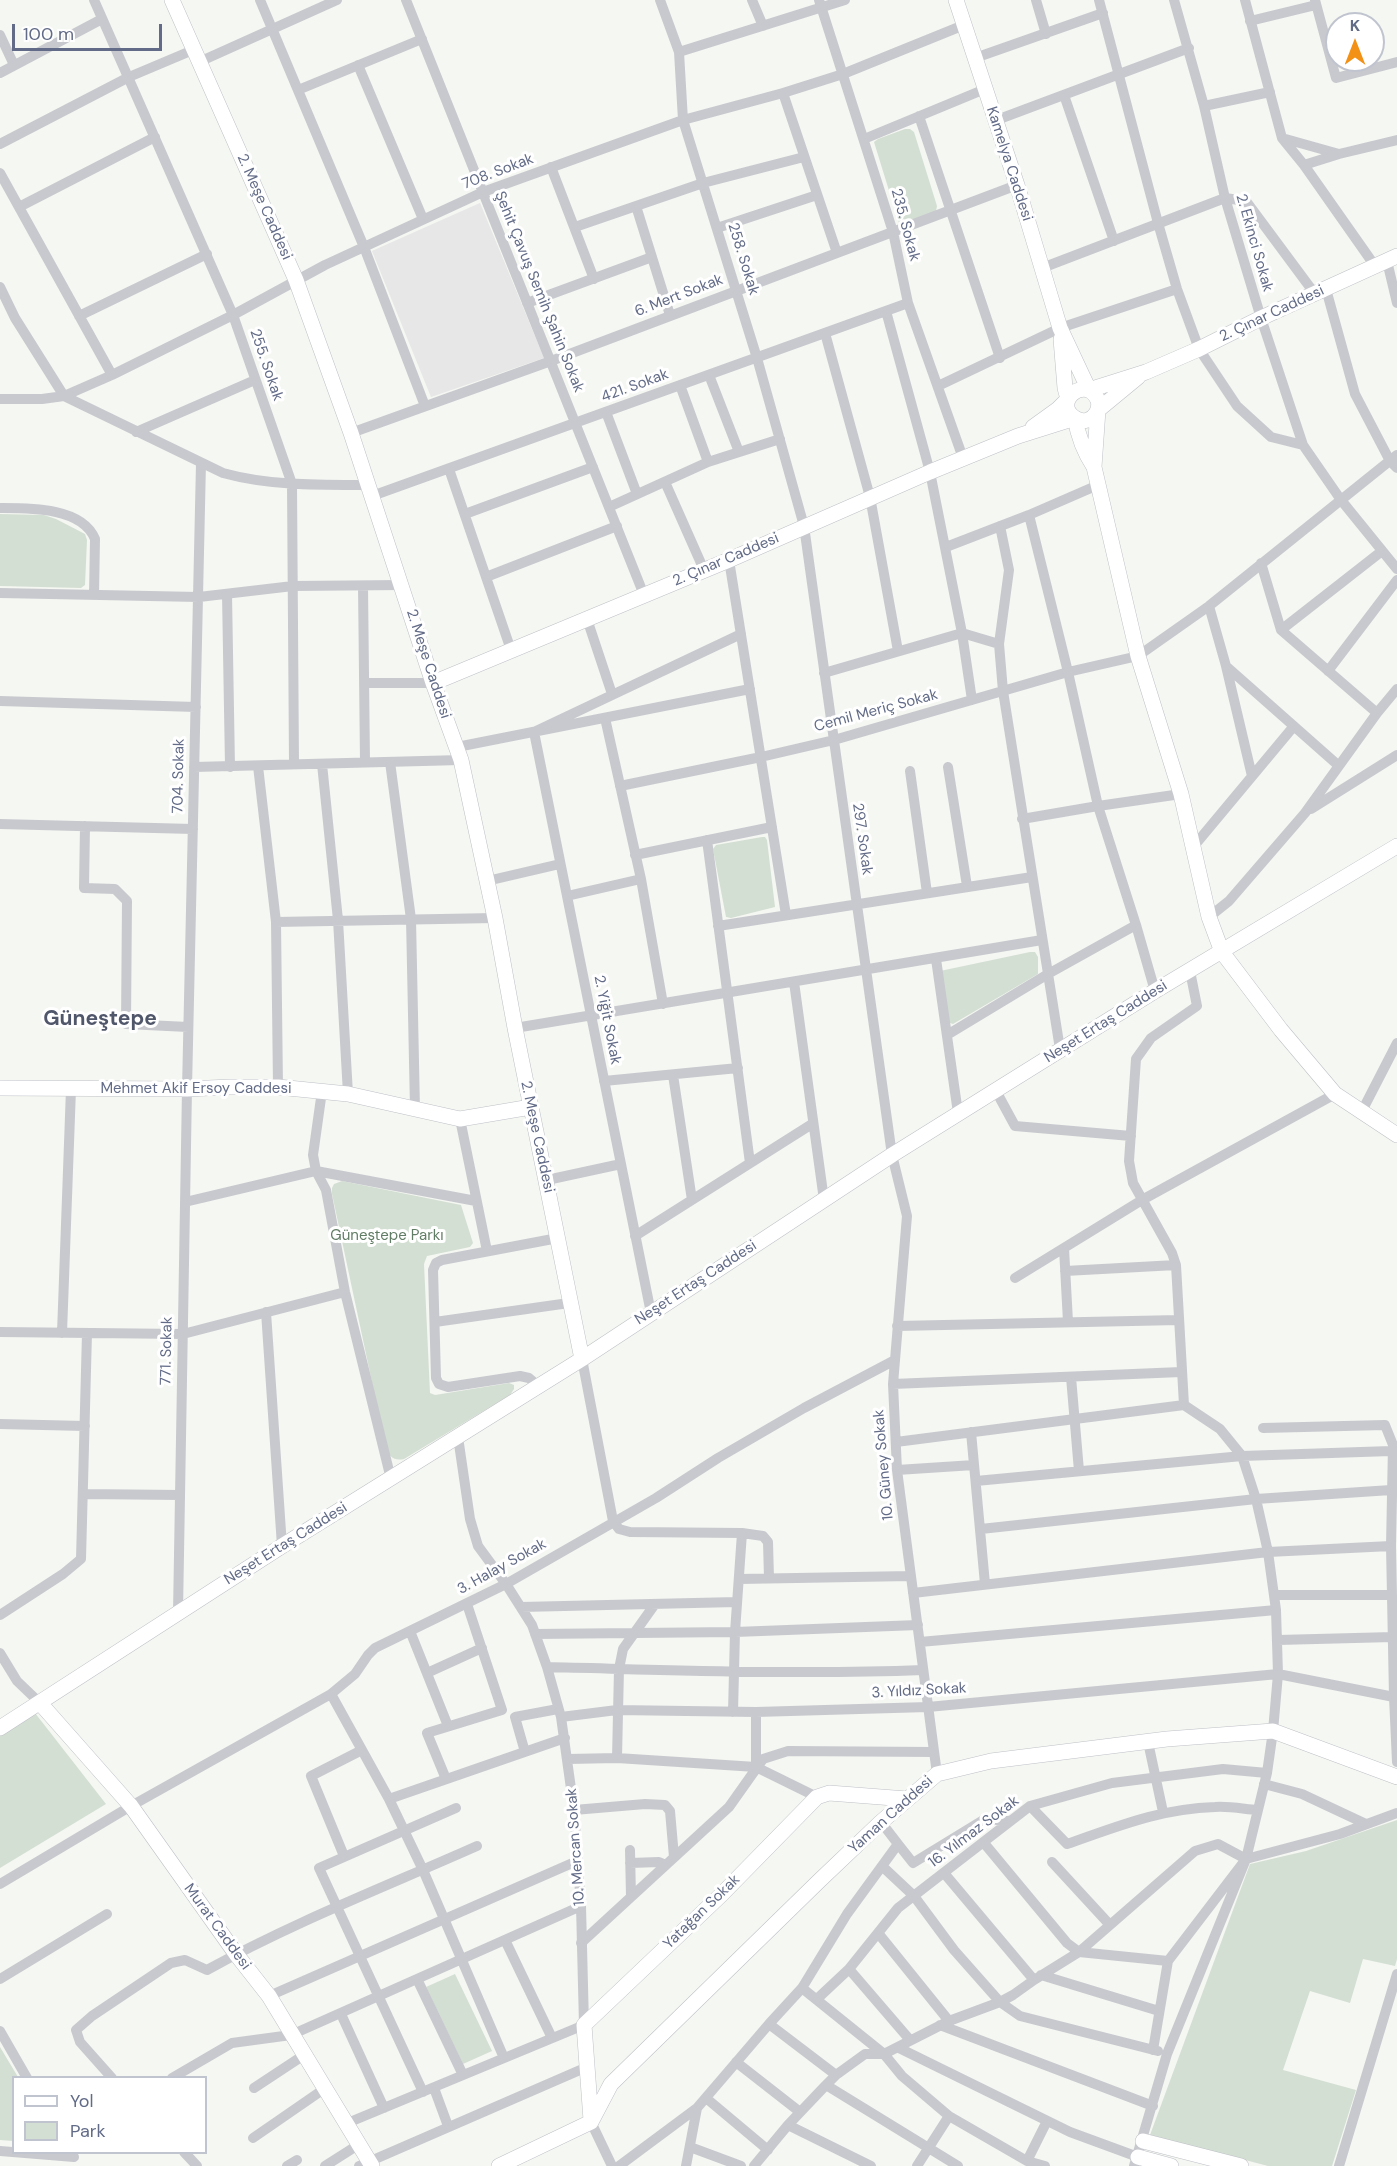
<!DOCTYPE html>
<html>
<head>
<meta charset="utf-8">
<style>
  body { margin:0 }
  #map { position:relative; width:1397px; height:2166px; overflow:hidden; background:#f5f7f2; font-family:"DM Sans",sans-serif }
  canvas { display:block }
  .legend { position:absolute; left:12px; top:2076px; width:195px; height:78px; box-sizing:border-box; background:#fff; border:2px solid #c0c4cf; margin:0; padding:8px 10px; list-style:none; font-size:18px; color:#626b87 }
  .legend li { display:flex; align-items:center; gap:12px; height:30px }
  .legend b { width:30px; border:2px solid #c0c4cf }
  .north { position:absolute; left:1325px; top:12px; width:60px; height:60px; box-sizing:border-box; background:#fff; border:2px solid #c0c4cf; border-radius:50%; rotate:0deg; font-size:16px; font-weight:700; line-height:24px; text-align:center; color:#626b87 }
  .north::after { content:''; display:block; margin:auto; width:21px; height:27px; background:#f39116; clip-path:polygon(50% 0,100% 100%,50% 72%,0 100%) }
  .scale { position:absolute; left:12px; top:24px; width:150px; height:27px; box-sizing:border-box; border:3px solid #626b87; border-top:0; padding-left:8px; font-size:18px; line-height:21px; white-space:nowrap; color:#626b87; -webkit-text-stroke:4px #fff; paint-order:stroke }
</style>
</head>
<body>
<div id="map">
<canvas width="1397" height="2166"></canvas>
<ul class="legend">
<li><b style="height:8px;background:#fff"></b>Yol</li>
<li><b style="height:16px;background:#d4dfd3"></b>Park</li>
</ul>
<div class="north">K</div>
<div class="scale">100 m</div>
</div>
<script>
const ctx = document.querySelector('canvas').getContext('2d');
ctx.lineJoin = 'round';
function paint(path, color) { ctx.fillStyle = color; ctx.fill(path, 'evenodd'); }
function stroke(path, color, width, dash) { ctx.strokeStyle = color; ctx.lineWidth = width; ctx.lineCap = dash ? 'butt' : 'round'; ctx.setLineDash(dash || []); ctx.stroke(path); }
function label(font, color, halo, rows, align = 'center') {
  ctx.font = font + ' "DM Sans",sans-serif'; ctx.lineWidth = 6; ctx.setLineDash([]); ctx.textBaseline = 'middle'; ctx.strokeStyle = halo; ctx.fillStyle = color; for (const [text, x, y, turn = 0] of rows) {
    ctx.save(); ctx.translate(x, y); ctx.rotate((+turn || 0) * Math.PI / 180); ctx.textAlign = isNaN(turn) ? turn : align; if (halo) ctx.strokeText(text, 0, 0); ctx.fillText(text, 0, 0); ctx.restore();
  }
}
const built = new Path2D(`
  M480 203 544 358 431 397 372 251Z`);
const green = new Path2D(`
  M905 129H910L914 132 937 206 936 211 905 224 899 223 874 142 878 139Z
  M0 514 44 515 56 519 85 534 87 540 85 585 81 588 0 586Z
  M762 837H765L767 840 775 907 731 918 726 917 713 849 716 845Z
  M1030 952H1035L1038 957V974L953 1024 947 1022 940 971Z
  M342 1181 461 1205 473 1243 470 1247 427 1256 424 1264 430 1393 435 1395 509 1383 514 1385V1389L510 1395 404 1459C394 1461 389 1457 386 1448L332 1194V1188L334 1184Z
  M35 1713 106 1804 0 1868V1735Z
  M1397 1820V1959L1395 1966 1363 1959 1350 2003 1310 1991 1283 2070 1356 2090 1332 2166H1268L1150 2135 1250 1864 1306 1851Z
  M455 1974 492 2051 463 2064 426 1987Z
  M0 2047 18 2077 14 2078 13 2141 0 2140Z`);
const street = new Path2D(`
  M94 0 233 315 292 484 294 764
  M260 0 364 247 425 406
  M406 0 644 595
  M660 0 679 52 683 120 757 358 804 526 892 1155 907 1216 893 1384 897 1470 937 1774
  M752 0 763 26
  M819 0 893 232 908 303 963 458
  M1036 0 1046 34
  M1099 0 1158 223 1177 289 1199 349 1237 406 1271 437 1303 445
  M1174 0 1204 106 1225 198 1261 318 1303 445 1341 500 1397 569
  M1245 0 1282 138 1304 165 1375 266
  M1315 0 1336 78 1397 62
  M1250 21 1316 5
  M0 35 14 65
  M679 52 845 0
  M975 58 1103 13
  M199 62 337 0
  M358 65 423 219
  M0 73 102 19
  M298 90 422 39
  M783 93 837 253
  M1064 95 1114 241
  M1204 106 1270 92
  M919 116 1000 358
  M994 121 1189 48
  M1282 138 1339 154 1397 140
  M864 139 985 89
  M0 144 129 77 193 50
  M1304 165 1339 154
  M551 167 594 279
  M0 173 112 375
  M636 206 670 315
  M19 207 155 137
  M575 227 703 183 804 157
  M717 228 817 195
  M1387 261 1397 303
  M1042 268 1225 198 1246 201 1315 294
  M0 287 15 318 64 396 112 375 233 315 325 265 483 192 683 120 783 93 843 74 964 25
  M1326 289 1355 394 1390 461 1397 468
  M527 303 652 257
  M886 311 930 472 962 633 972 700
  M79 316 207 254
  M825 333 870 497 898 651
  M709 375 739 452
  M680 385 708 462
  M938 386 1060 328 1177 289
  M0 399H42L64 396 223 473C270 486 320 485 368 485
  M606 412 637 494
  M136 432 255 380
  M351 433 551 361 1017 185
  M449 469 511 650
  M665 482 704 570
  M372 496 908 303
  M609 507 708 462 780 439
  M0 508C29 508 82 507 95 539L94 595
  M465 514 593 467
  M1029 515 1068 672 1098 806 1136 925 1155 991
  M1000 526 1009 570 999 644 1003 691 1060 1049
  M946 547 1029 515 1098 485
  M729 560 786 915
  M1261 563 1281 630 1377 713
  M486 577 617 526
  M363 586 365 762
  M0 593 199 597 293 586 402 585
  M227 594 230 767
  M1209 606 1226 666 1252 776
  M587 619 612 694
  M1281 630 1382 551
  M1227 667 1339 766
  M1328 671 1397 580
  M824 673 962 633 999 644
  M364 683H433
  M0 701 196 707
  M605 718 641 879 663 1004
  M457 747 750 689
  M390 762 411 919 415 1109
  M322 764 338 920 348 1094
  M258 766 276 922 278 1087
  M194 767 461 760
  M948 767 967 886
  M910 771 927 893
  M620 786 761 757 834 740 1068 672 1138 656 1209 606 1397 455
  M1311 809 1397 755
  M1022 819 1098 806 1181 794
  M0 824 193 829
  M85 826 84 888 115 889 127 901 126 1024 188 1027
  M707 840 750 1163
  M1194 846 1294 726
  M635 855 772 827
  M487 881 560 864
  M567 896 641 879
  M1209 917 1229 901 1305 813 1377 713 1397 689
  M276 922 495 918
  M718 926 1032 877
  M936 959 958 1113
  M794 982 824 1200
  M515 1028 1042 940
  M947 1035 1048 974 1136 925
  M673 1075 692 1200
  M604 1081 738 1068
  M322 1091 313 1155 316 1171 326 1190 345 1292 391 1479
  M996 1091 1015 1126 1131 1136
  M1361 1113 1397 1043
  M460 1119 487 1251
  M547 1180 621 1164
  M185 1202 316 1171 476 1201
  M635 1236 812 1124
  M1064 1248 1068 1322
  M1065 1271 1176 1265
  M1015 1278 1142 1200 1335 1094
  M266 1312 282 1546
  M651 1313 534 732 741 634
  M435 1322 569 1303
  M897 1326 1179 1320
  M0 1332 183 1334 345 1292
  M62 1333 71 1089
  M582 1359 613 1521 619 1529 630 1532 742 1533 763 1536 768 1542 769 1578
  M1071 1377 1079 1471
  M893 1384 1181 1372
  M537 1385 529 1378 520 1376 448 1387 439 1384 436 1378 433 1270 436 1263 442 1260 558 1238
  M0 1424 85 1426
  M1263 1428 1385 1425 1393 1445 1391 1546 1394 1697 1397 1762
  M971 1432 985 1584
  M896 1442 1184 1405
  M897 1470 974 1465
  M976 1481 1242 1456 1391 1451
  M83 1494 180 1495
  M981 1529 1256 1499 1391 1490
  M739 1579 911 1576
  M913 1593 1268 1552 1391 1546
  M1274 1595H1392
  M521 1607 737 1602
  M178 1613 187 1089 201 463
  M0 1615 63 1574 81 1559 87 1333
  M410 1631 448 1726
  M535 1634 735 1632 918 1625
  M1278 1640 1393 1637
  M920 1642 1276 1610
  M0 1653 17 1681 40 1703
  M547 1667C673 1670 798 1675 923 1670
  M427 1673 482 1648
  M331 1694 389 1799 423 1870 504 2058
  M733 1712 735 1632 742 1533
  M756 1712V1767
  M561 1717 617 1710 756 1712 928 1707 1278 1674 1394 1697
  M1148 1742 1163 1812
  M525 1752 515 1717 558 1709
  M617 1758 619 1669 623 1649 655 1604
  M568 1759 617 1758 756 1767 817 1797
  M446 1779 427 1733 502 1710 467 1604
  M1264 1784 1302 1794 1366 1824
  M389 1799 565 1738
  M1030 1806 1067 1844C1119 1826 1159 1809 1215 1807 1229 1806 1244 1809 1257 1810
  M574 1810 645 1804 665 1805 670 1811 674 1857
  M984 1843 1067 1943 1079 1952 1195 1851 1218 1844 1246 1859
  M898 1844 913 1863 985 1819 1010 1821
  M630 1850 631 1897
  M344 1856 311 1776 362 1750
  M1052 1862 1110 1925
  M630 1863 659 1862 666 1865
  M882 1866 914 1896 954 1950 1000 2002 1020 2016 1158 2051
  M944 1873 1034 1980
  M0 1884 131 1806 331 1694 355 1674 368 1655 375 1648 506 1584 656 1498 718 1458 804 1408 895 1360
  M878 1933 949 2021
  M505 1940 552 2038
  M581 1943 729 1807 763 1759 788 1751 934 1752
  M849 1969 910 2040
  M1041 1975 1159 2011
  M0 1979 107 1914
  M417 1979 463 2075
  M802 1988 884 2054 902 2076 949 2116 1027 2161 1045 2166
  M269 1996 577 1861
  M817 1999 849 1969 898 1908 1030 1806 1112 1783 1223 1769 1267 1773
  M341 2014 384 2108
  M769 2024 836 2075
  M940 2025 1153 2106
  M0 2031 27 2078
  M899 2048 1070 2132 1138 2157
  M1153 2050 1168 1961 1246 1859 1340 1834 1397 1813
  M736 2062 800 2112
  M112 2078 80 2042 76 2030 92 2016 171 1963 185 1960 207 1970C294 1922 387 1886 477 1846
  M172 2078 232 2043 291 2035 581 1906
  M826 2085 958 2166
  M254 2088 304 2055
  M434 2088 448 2126
  M423 2092 319 1868 456 1808
  M706 2098 768 2150
  M591 2122 612 2166
  M345 2124 584 2025 581 1906 574 1810 561 1717 547 1667 532 1625 506 1584 478 1546 470 1519 458 1437
  M788 2125 871 2166
  M253 2138 324 2089
  M690 2147 741 2166
  M0 2151 74 2157
  M184 2152 197 2166
  M1027 2161 1047 2121
  M287 2166 297 2160
  M325 2166 358 2145
  M359 2166 587 2067
  M619 2166 697 2108
  M686 2166 697 2108 769 2024 802 1988 847 1914 898 1844 881 1822
  M754 2166 788 2125 826 2085 836 2075 865 2054H884L949 2021 1000 2002 1013 1995 1034 1980 1079 1952 1168 1961
  M917 2166 949 2116
  M1134 2166 1167 2054 1246 1859 1267 1773 1273 1731 1278 1674 1276 1610 1268 1552 1256 1499 1242 1456 1220 1429 1184 1405 1176 1265 1172 1253 1133 1183 1129 1161 1136 1059 1151 1038 1197 1006 1190 971
  M1339 2166 1397 1974`);
const secondary = new Path2D(`
  M172 0 296 280 351 433 433 683 461 760 495 918 515 1028 582 1359
  M956 0 1017 185 1060 328 1089 390C1110 403 1092 429 1075 418 1057 407 1072 385 1089 390L1146 372 1199 349 1261 318 1397 256
  M1033 427 1058 409 1068 399 1065 388 1061 339
  M1094 467 1098 410 1138 377
  M433 683 729 560 930 472 1018 436 1075 418C1078 436 1084 452 1094 467L1138 656 1181 794 1209 917 1222 952 1281 1030 1335 1094 1397 1135
  M0 1088 187 1089 230 1087H278L348 1094 460 1119 531 1107
  M40 1703 131 1806 236 1954 269 1996 372 2166
  M0 1728 282 1546 582 1359 892 1155 1155 991 1397 846
  M591 2120 584 2025 722 1894 817 1797 829 1793 907 1799
  M1143 2141 1241 2166
  M1138 2157 1171 2166
  M499 2166 591 2122 611 2084 819 1881 881 1822 937 1774 991 1761 1167 1739 1273 1731 1397 1777`);
const streetNames = [
  ["Kamelya Caddesi",1009,164,72],
  ["708. Sokak",498,172,-21],
  ["2. Meşe Caddesi",264,207,66],
  ["235. Sokak",905,225,75],
  ["2. Ekinci Sokak",1254,243,74],
  ["258. Sokak",743,259,73],
  ["Şehit Çavuş Semih Şahin Sokak",539,292,68],
  ["6. Mert Sokak",679,296,-21],
  ["2. Çınar Caddesi",1272,314,-25],
  ["255. Sokak",266,365,71],
  ["421. Sokak",635,386,-20],
  ["2. Çınar Caddesi",726,560,-23],
  ["2. Meşe Caddesi",428,664,72],
  ["Cemil Meriç Sokak",876,711,-15],
  ["704. Sokak",179,776,-89],
  ["297. Sokak",862,839,82],
  ["2. Yiğit Sokak",607,1020,79],
  ["Neşet Ertaş Caddesi",1106,1022,-32],
  ["Mehmet Akif Ersoy Caddesi",196,1089],
  ["2. Meşe Caddesi",537,1137,78],
  ["Neşet Ertaş Caddesi",696,1283,-33],
  ["771. Sokak",167,1351,-89],
  ["10. Güney Sokak",884,1465,-95],
  ["Neşet Ertaş Caddesi",286,1544,-32],
  ["3. Halay Sokak",502,1567,-29],
  ["3. Yıldız Sokak",919,1691,-3],
  ["Yaman Caddesi",891,1815,-42],
  ["16. Yılmaz Sokak",974,1832,-37],
  ["10. Mercan Sokak",576,1847,-94],
  ["Yatağan Sokak",702,1912,-44],
  ["Murat Caddesi",217,1927,54]
];
const parkNames = [
  ["Güneştepe Parkı",387,1236]
];
const districtNames = [
  ["Güneştepe",100,1019]
];
paint(built, '#e6e7e6');
paint(green, '#d4dfd3');
stroke(secondary, '#bec0c6', 16);
stroke(street, '#c8c9ce', 10);
stroke(secondary, '#fff', 15);
label('15px', '#626b87', '#fff', streetNames);
label('15px', '#627d65', '#fff', parkNames);
label('bold 21px', '#51576b', '#fff', districtNames);
</script>
</body>
</html>
